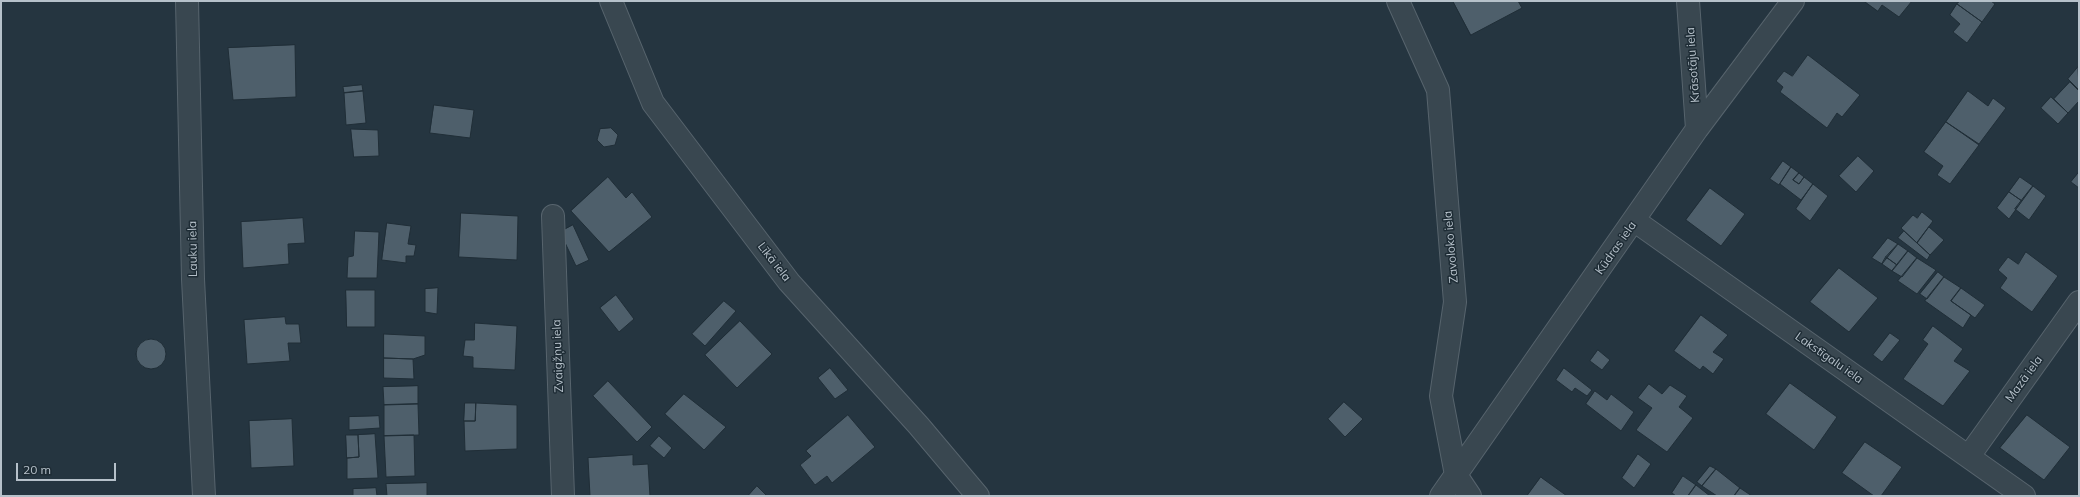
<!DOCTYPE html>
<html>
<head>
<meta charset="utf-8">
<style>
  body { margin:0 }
  #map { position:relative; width:2080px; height:497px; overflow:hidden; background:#253540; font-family:Mulish,sans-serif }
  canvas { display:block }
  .frame { position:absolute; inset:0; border:2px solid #b6c1ca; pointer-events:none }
  .scale { position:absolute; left:16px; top:463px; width:100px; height:18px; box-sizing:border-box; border:2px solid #b6c1ca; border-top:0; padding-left:5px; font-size:12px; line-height:14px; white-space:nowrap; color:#b6c1ca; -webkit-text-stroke:3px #1e2c35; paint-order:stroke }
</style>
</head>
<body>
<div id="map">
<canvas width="2080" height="497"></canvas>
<div class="frame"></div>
<div class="scale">20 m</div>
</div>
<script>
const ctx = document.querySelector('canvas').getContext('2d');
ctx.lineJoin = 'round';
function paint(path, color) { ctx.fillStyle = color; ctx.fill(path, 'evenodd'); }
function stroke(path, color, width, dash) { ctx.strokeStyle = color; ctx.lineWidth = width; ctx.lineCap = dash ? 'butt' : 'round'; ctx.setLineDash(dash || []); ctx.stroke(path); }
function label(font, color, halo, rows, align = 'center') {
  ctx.font = font + ' Mulish,sans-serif'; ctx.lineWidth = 3; ctx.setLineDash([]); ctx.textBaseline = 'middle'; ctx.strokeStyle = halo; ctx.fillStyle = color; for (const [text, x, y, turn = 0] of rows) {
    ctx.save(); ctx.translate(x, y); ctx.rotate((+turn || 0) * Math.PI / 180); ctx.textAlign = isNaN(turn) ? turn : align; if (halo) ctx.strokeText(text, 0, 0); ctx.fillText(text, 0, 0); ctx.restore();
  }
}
const building = new Path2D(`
  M1453 1H1518L1522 8 1471 35Z
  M1864 1H1912L1899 17 1882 5 1878 11Z
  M1960 1H1991L1995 4 1982 22 1957 4Z
  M1957 4 1982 22 1967 43 1953 32 1960 24 1950 15Z
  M295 45 296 97 233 100 228 48Z
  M1808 55 1860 95 1842 117 1837 113 1827 128 1780 92 1783 87 1776 81 1784 71 1792 76Z
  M2078 67 2079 88 2078 89 2068 79Z
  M2070 82 2079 91V101L2068 113 2054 99Z
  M362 85 363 91 344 93 343 87Z
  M363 91 366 123 346 125 344 93Z
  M1968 91 1988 106 1993 98 2006 108 1979 144 1946 122Z
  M2051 97 2068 113 2058 124 2041 108Z
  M434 105 474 110 470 138 430 133Z
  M1946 122 1979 145 1950 184 1937 175 1943 166 1924 152Z
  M611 128 618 135 615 145 604 147 597 140 600 129Z
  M351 129 378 130 379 156 354 157Z
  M1858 156 1874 171 1856 192 1839 176Z
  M1783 161 1791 167 1779 185 1770 179Z
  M1791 167 1799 173 1793 180 1799 184 1804 177 1813 184 1801 200 1780 184Z
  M2079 172V188L2071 182Z
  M1799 173 1804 177 1799 184 1793 180Z
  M608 177 626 198 632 192 652 217 609 252 571 211Z
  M2020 177 2033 186 2022 201 2009 192Z
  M1813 184 1828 196 1810 221 1796 209Z
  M2033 186 2046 196 2029 220 2015 209Z
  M1710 188 1745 214 1721 246 1686 220Z
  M2009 192 2022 201 2009 219 1997 208Z
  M1922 212 1933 221 1917 243 1901 228 1913 215 1917 218Z
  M461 213 518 216 517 260 459 257Z
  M303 218 305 243 288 244 289 264 243 268 241 222Z
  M387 223 411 226 408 244 416 245 414 256H406V263L382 260Z
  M573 225 589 260 576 266 560 232Z
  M1929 227 1944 240 1930 255 1917 243Z
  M355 231 379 232 377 278H347L348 257 353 256Z
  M1904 231 1930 255 1927 260 1898 238Z
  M1888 238 1898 244 1882 264 1872 258Z
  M1898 244 1908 251 1897 265 1886 257Z
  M1908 251 1917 258 1902 277 1892 271Z
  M2026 252 2058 276 2032 312 2000 288 2007 278 1998 270 2008 257 2018 264Z
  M1886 257 1897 265 1892 271 1882 264Z
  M1917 258 1936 270 1917 294 1898 281Z
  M1839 268 1878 298 1849 332 1810 302Z
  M1938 272 1944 277 1927 299 1920 294Z
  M1944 277 1961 288 1951 301 1971 315 1963 328 1925 301Z
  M438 288 437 314 425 312V289Z
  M1961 288 1985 305 1975 318 1951 301Z
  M346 290H375V327H347Z
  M616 295 634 319 619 332 600 308Z
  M724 301 736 311 705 346 692 334Z
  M1701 315 1728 335 1713 352 1724 359 1713 374 1703 366 1700 370 1674 351Z
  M285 317 286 324H299L301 343H288L290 361 247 364 244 320Z
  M740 321 772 354 737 388 705 355Z
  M475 323 517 326 515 370 473 368V357L463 356 465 340H474Z
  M1933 326 1963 349 1954 361 1970 371 1943 406 1903 379 1928 344 1923 340Z
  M1890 333 1900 340 1882 362 1873 355Z
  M384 334 425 336V355L413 359 384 358Z
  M136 354a15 15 0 1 1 30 0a15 15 0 1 1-30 0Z
  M1598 350 1610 360 1602 370 1590 361Z
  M384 358 413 359 414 379 384 378Z
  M830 368 848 390 835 399 818 378Z
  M1564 368 1592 390 1587 396 1575 388 1572 392 1556 380Z
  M608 381 652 427 637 442 593 396Z
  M1790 383 1837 417 1814 450 1766 414Z
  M1649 384 1662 394 1670 385 1687 396 1679 407 1693 418 1667 452 1636 430 1652 408 1638 398Z
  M418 386V404L384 405 383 387Z
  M1595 391 1607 400 1611 394 1634 412 1621 431 1586 404Z
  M684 394 726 427 704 450 665 414Z
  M1344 402 1363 419 1345 437 1328 419Z
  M465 403H476L475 421H464Z
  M476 403 517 405V449L465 451 464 421H475Z
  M418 404 419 435 384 436V405Z
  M848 415 875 447 832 483 827 476 815 485 800 465 811 456 806 451Z
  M2027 415 2070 447 2044 480 2000 448Z
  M379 416 380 428 349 430V417Z
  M292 419 294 466 251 468 249 421Z
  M375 434 378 478 347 479V458L359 457 358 435Z
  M346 435H358L359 457 347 458Z
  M409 435H414L415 476 386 477 384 436Z
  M659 436 672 448 664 458 650 446Z
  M1865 442 1902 467 1881 496H1874L1842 473Z
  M1638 454 1651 464 1634 488 1622 478Z
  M633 455V465L648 464 650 496H590L588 458Z
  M1710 466 1716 469 1702 486 1697 482Z
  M1716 469 1740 488 1734 496H1717L1702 486Z
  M1683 476 1696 485 1688 496H1676L1672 493Z
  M1541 477 1542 478 1567 496H1527Z
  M427 483V496H387L386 484Z
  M1696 485 1710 496H1688Z
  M757 486 767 496H748Z
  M376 488 377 496H353V489Z
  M1740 488 1752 496H1734Z`);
const street = new Path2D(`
  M187 1 193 279 204 496
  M611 1 653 103 789 282 919 426 978 496
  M1398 1 1438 90 1455 302 1441 396 1456 475 1470 496
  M1688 1 1697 129
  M553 216 563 496
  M1635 221 2024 496
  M1969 456 2079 302
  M1441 496 1697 129 1793 1`);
const streetNames = [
  ["Krāsotāju iela",1693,65,-94],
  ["Zavoloko iela",1451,247,-95],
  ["Kūdras iela",1616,248,-55],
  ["Lauku iela",193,249,-91],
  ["Līkā iela",774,262,52],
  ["Zvaigžņu iela",558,356,-92],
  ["Lakstīgalu iela",1829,358,35],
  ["Mazā iela",2024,379,-54]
];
paint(building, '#4e5f6b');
stroke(building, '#202e37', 1);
stroke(street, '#57646d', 24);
stroke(street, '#394750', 22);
label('12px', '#b6c1ca', '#1e2c35', streetNames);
</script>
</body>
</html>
